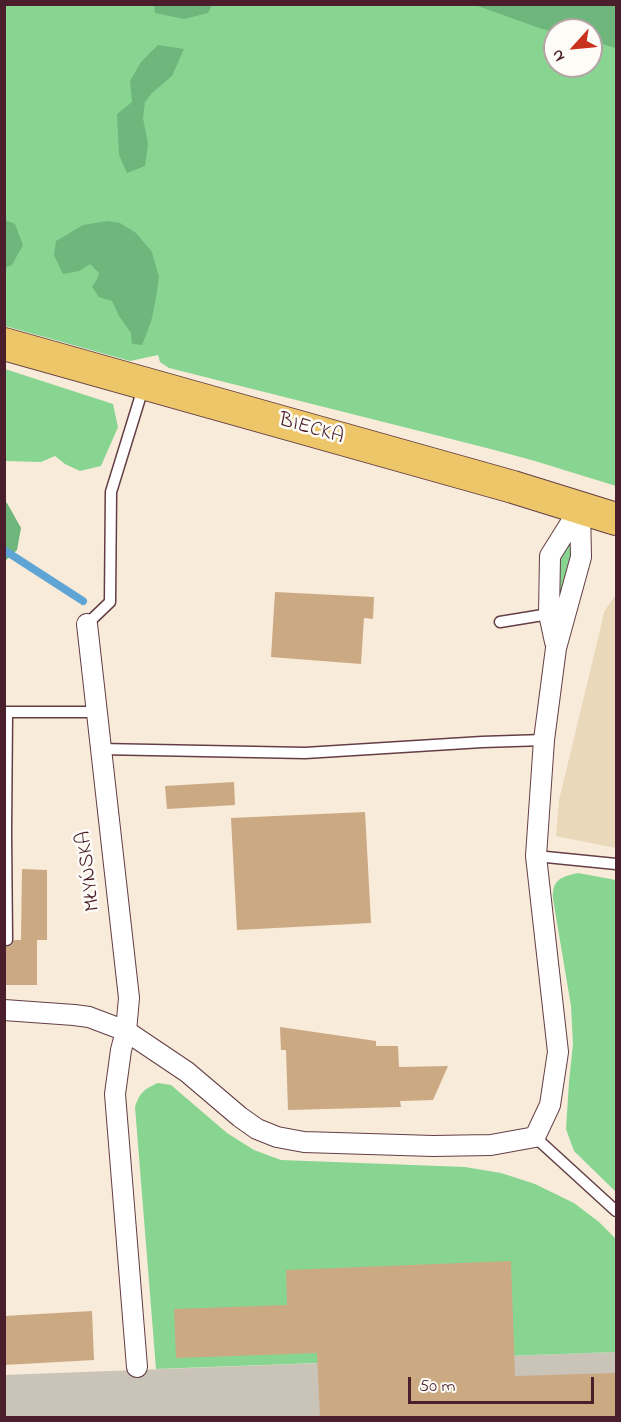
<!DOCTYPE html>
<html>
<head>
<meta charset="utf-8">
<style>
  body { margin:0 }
  #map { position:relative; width:621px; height:1422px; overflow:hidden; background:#f8ebd9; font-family:"Indie Flower",sans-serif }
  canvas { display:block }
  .frame { position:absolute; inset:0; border:6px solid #4a1f2b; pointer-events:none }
  .north { position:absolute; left:543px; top:18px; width:60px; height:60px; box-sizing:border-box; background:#fdfcf7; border:2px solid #b5a4a5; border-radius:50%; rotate:243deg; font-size:16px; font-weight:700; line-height:24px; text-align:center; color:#4a1f2b }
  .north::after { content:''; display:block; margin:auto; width:21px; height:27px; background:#c8321e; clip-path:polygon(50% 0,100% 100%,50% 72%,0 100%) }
  .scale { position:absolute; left:408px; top:1377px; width:186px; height:27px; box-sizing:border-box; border:3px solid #4a1f2b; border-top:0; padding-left:8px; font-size:18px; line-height:21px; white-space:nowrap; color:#4a1f2b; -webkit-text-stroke:4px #fdfcf7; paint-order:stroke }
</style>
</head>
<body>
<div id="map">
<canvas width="621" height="1422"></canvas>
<div class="frame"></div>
<div class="north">N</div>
<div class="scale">50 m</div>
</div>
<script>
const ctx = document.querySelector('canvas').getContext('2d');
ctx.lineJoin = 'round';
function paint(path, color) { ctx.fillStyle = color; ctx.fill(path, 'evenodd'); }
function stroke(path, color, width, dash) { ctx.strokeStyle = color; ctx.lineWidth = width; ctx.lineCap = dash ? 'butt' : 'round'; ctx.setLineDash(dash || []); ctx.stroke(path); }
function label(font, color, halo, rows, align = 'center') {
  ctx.font = font + ' "Indie Flower",sans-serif'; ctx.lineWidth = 5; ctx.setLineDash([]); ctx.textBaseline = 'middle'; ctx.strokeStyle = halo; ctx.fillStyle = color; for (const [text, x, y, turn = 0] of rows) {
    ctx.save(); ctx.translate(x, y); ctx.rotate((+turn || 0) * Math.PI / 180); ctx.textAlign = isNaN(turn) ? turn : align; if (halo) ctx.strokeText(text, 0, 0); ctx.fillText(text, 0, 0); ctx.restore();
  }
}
const built = new Path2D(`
  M616 596V848L556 836 559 800 602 622 604 612 613 598Z`);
const industrial = new Path2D(`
  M616 1352V1417H5L4 1375Z`);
const green = new Path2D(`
  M4 5H616V486L535 461 487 448 169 368 160 362 158 355 130 361 5 326ZM555 30H591V66H555Z
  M5 369 113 404 118 427 101 466 80 471 65 464 55 456 41 462 5 461Z
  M569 534 579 537 557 622 558 555Z
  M578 873 616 880V1192L574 1151 566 1129 569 1082 573 1044 571 1006 553 899C552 880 560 877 578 873Z
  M158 1083 171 1085 227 1133 254 1150 281 1160 465 1167 501 1173 535 1184 574 1203 599 1222 616 1239V1352L156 1369 135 1107C140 1092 144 1089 158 1083Z`);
const forest = new Path2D(`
  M154 5V4L212 5 208 13 184 19 155 13Z
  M475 5H616V48L591 41V30H555V32L542 29Z
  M158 45 184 49 172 76 152 93 145 102 143 118 148 144 145 166 127 173 119 155 117 114 132 102 130 81 141 62Z
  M5 220 15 224 23 245 12 265 5 268Z
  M107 221 120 223 136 233 152 252 159 277 156 298 151 322 142 345 132 344 131 333 119 316 112 301 99 297 92 287 97 279 99 273 90 264 79 271 63 274 54 255 56 241 83 225Z
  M5 502 7 503 21 528 17 550 5 561Z`);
const stream = new Path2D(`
  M4 550 83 601`);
const building = new Path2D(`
  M275 592 374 597 373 619 364 618 361 664 271 657Z
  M234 782 235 805 167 809 165 786Z
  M365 812 371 923 237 930 231 818Z
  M22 869 47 870V940H37V985H4V947L11 946 14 940H21Z
  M280 1027 376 1041V1046H398L399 1067 448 1066 433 1100 400 1101 401 1107 288 1110 286 1050H281Z
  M511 1261 515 1376 616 1373V1418H320L317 1353 176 1358 174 1309 287 1305 286 1270Z
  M92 1311 94 1360 4 1365V1316Z`);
const lane = new Path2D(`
  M500 622 549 614
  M87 624 110 602 111 492 144 385
  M4 712H96
  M100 749 305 753 482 742 544 740
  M4 833H6L7 712
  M6 833 7 940
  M536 856 616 864
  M535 1137 616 1211`);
const street = new Path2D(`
  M87 624 129 998 126 1031 121 1050 115 1094 137 1367
  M555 642 549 614 550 556 580 508
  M4 1010 74 1015 89 1017 126 1031 187 1072 240 1117 257 1129 277 1137 304 1142 433 1146 491 1145 535 1137 550 1105 558 1052 536 856 544 740 556 648 581 557 580 508`);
const primary = new Path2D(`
  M4 344 513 487 616 519`);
const streetNames = [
  ["BIECKA",311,430,16],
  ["MŁYŃSKA",90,871,-97]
];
paint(built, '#ead8ba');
paint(industrial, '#cac3b8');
paint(green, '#88d592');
paint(forest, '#6eb67c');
stroke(stream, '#5ea5d5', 8);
paint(building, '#cba983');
stroke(lane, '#643e45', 13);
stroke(street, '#643e45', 22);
stroke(primary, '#643e45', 34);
stroke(lane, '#fff', 10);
stroke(street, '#fff', 20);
stroke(primary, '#ecc669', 32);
label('21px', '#4a1f2b', '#fdfcf7', streetNames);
</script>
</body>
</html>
